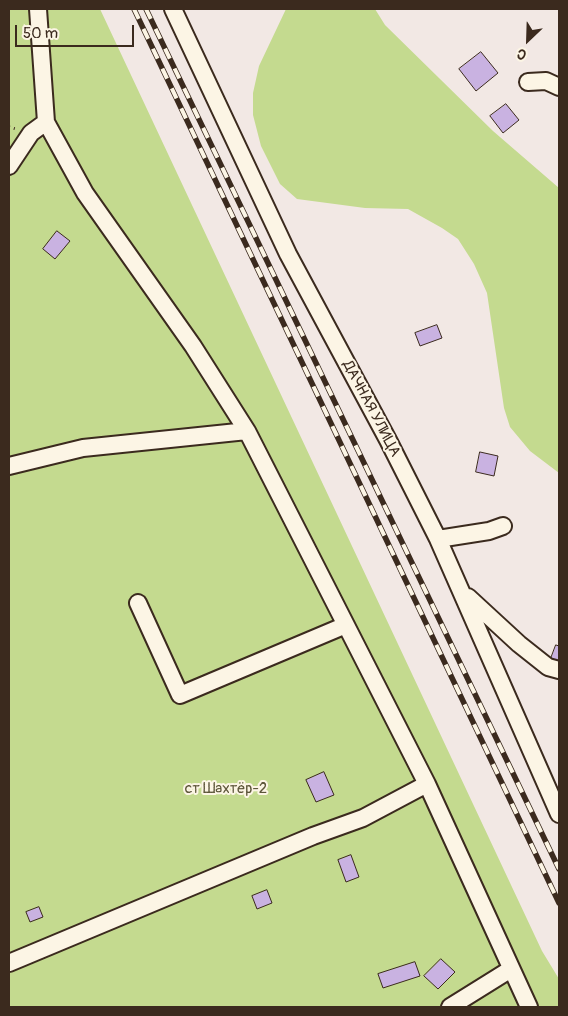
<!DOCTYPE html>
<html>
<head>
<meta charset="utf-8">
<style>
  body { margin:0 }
  #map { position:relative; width:568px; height:1016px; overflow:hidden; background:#f2e8e4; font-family:Pangolin,sans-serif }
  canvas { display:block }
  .frame { position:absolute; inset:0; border:10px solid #3b2a1e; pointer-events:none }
  .north { position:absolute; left:503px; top:15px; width:50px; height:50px; -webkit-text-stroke:4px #fcf5e5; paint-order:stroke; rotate:204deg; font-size:14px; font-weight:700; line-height:20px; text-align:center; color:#3b2a1e }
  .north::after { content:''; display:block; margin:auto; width:18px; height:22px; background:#3b2a1e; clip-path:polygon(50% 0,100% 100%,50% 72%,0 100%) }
  .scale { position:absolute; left:15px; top:25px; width:119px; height:22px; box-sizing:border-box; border:2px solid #3b2a1e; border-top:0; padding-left:6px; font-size:15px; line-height:18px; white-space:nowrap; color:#3b2a1e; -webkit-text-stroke:4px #fcf5e5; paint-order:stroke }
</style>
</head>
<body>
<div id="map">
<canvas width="568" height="1016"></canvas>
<div class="frame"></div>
<div class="north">С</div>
<div class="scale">50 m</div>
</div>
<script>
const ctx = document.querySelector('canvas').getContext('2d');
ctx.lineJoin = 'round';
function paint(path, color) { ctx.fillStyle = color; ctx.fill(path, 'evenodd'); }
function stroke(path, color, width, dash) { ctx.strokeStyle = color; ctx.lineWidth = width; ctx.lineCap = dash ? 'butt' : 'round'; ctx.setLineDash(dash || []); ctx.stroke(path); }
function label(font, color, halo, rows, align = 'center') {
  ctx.font = font + ' Pangolin,sans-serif'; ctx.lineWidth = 4; ctx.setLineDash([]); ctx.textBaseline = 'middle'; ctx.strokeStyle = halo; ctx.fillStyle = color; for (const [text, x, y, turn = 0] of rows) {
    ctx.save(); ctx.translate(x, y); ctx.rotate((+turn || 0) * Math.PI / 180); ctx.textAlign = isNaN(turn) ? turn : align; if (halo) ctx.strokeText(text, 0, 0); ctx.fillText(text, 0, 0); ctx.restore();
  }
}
const green = new Path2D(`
  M9 9H100L542 951 559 979V1007H9Z
  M286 9H375L385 25 493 131 559 188V473L530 451 510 427 504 408 487 293 474 264 458 239 442 228 408 209 365 208 297 199 280 184 261 146 253 115V93L259 66Z`);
const building = new Path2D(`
  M481 52 498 73 476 91 459 69Z
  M506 104 519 120 503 133 490 116Z
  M57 231 70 241 55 259 43 249Z
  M437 325 442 338 420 346 415 333Z
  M480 452 498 456 494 476 476 472Z
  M556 645 559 646V664L550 661Z
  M324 772 334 795 316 802 306 780Z
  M351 855 359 877 346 882 338 860Z
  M267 890 272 903 257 909 252 896Z
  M39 907 43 917 30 922 26 912Z
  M441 959 455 972 438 989 424 976Z
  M415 962 420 976 383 988 378 974Z`);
const path = new Path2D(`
  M9 127 16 129`);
const minor = new Path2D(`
  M38 9 46 122 85 193 193 346 247 431 427 784 529 1007
  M173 9 288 254 388 440 438 539 559 814
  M528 82 546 81 559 87
  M9 166 31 133 46 122
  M9 466 83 448 247 431
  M438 539 489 531 503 526
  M468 597 519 644 548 667 559 670
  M138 603 180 695 346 625
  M9 963 313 836 363 818 427 784
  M450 1007 511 969`);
const rail = new Path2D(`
  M134 9 559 903
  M146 9 559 869`);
const streetNames = [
  ["ДАЧНАЯ УЛИЦА",371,409,62]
];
const parkNames = [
  ["ст Шахтёр-2",226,789]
];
paint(green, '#c4da8f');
paint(building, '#c9b2e1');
stroke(building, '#3b2a1e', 1);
stroke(minor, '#3b2a1e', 20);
stroke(path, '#3b2a1e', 3, [1, 4]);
stroke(minor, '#fcf5e5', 16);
stroke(rail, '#3b2a1e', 5.5);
stroke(rail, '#fcf5e5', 4, [11]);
label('15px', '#3b2a1e', '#fcf5e5', streetNames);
label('15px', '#5d563a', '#fcf5e5', parkNames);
</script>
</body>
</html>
